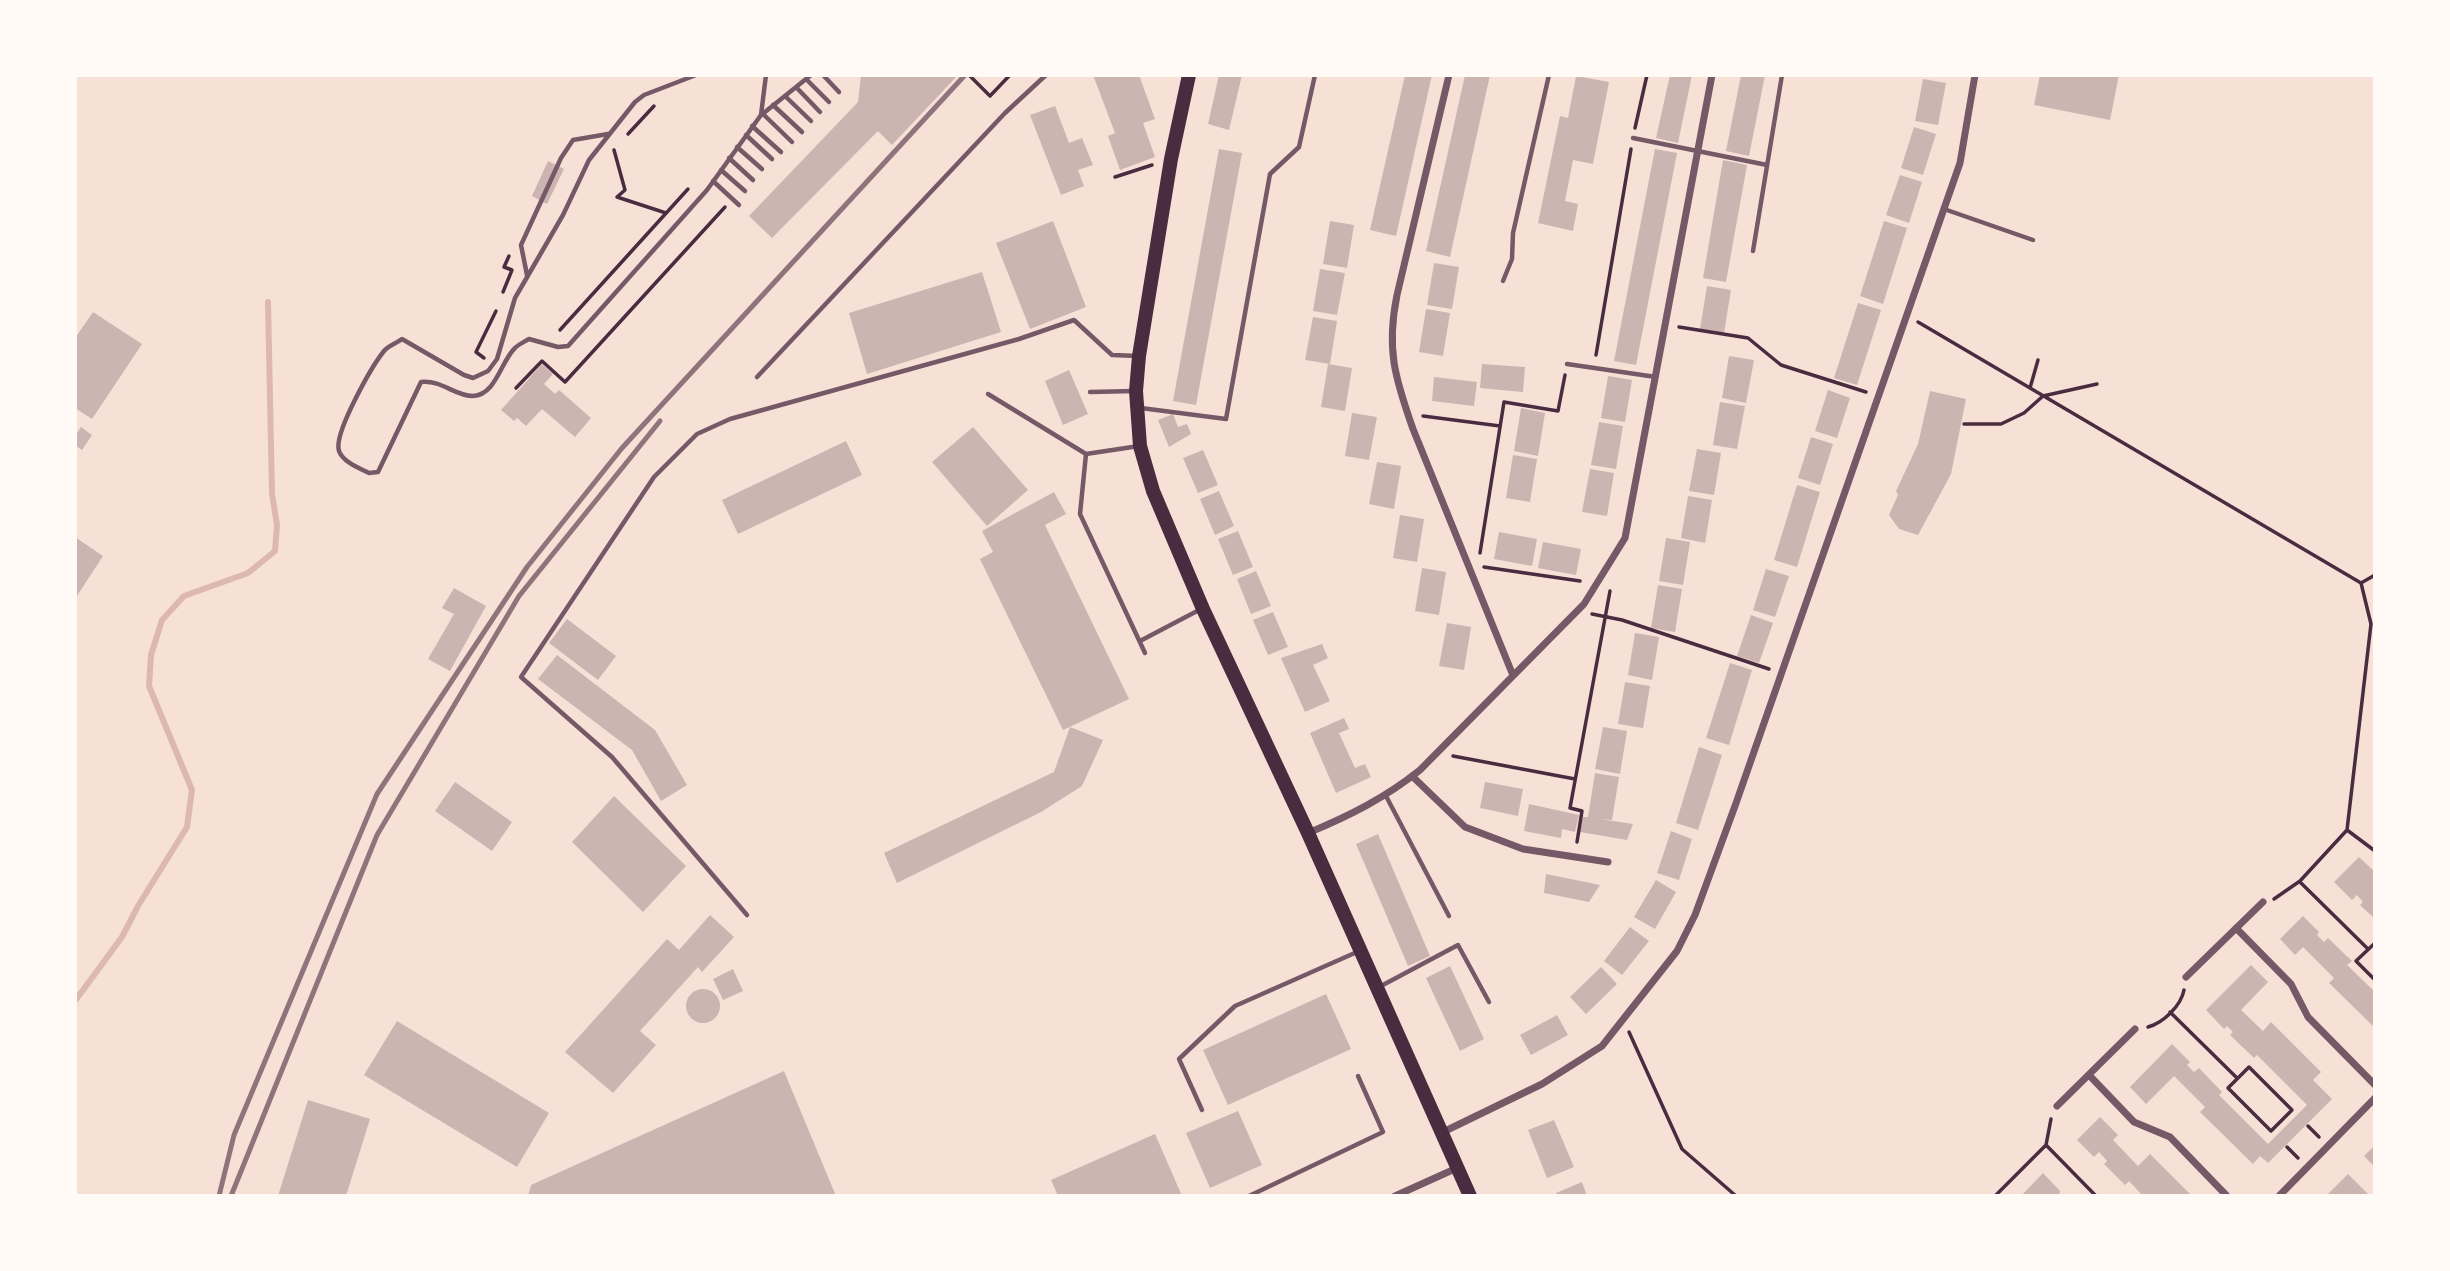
<!DOCTYPE html>
<html>
<head>
<meta charset="utf-8">
<style>
  body { margin:0 }
  #map { position:relative; width:2450px; height:1271px; overflow:hidden; background:#f7e1d7; font-family:Mulish,sans-serif }
  canvas { display:block }
  .frame { position:absolute; inset:0; border:77px solid #fffaf5; pointer-events:none }
</style>
</head>
<body>
<div id="map">
<canvas width="2450" height="1271"></canvas>
<div class="frame"></div>
</div>
<script>
const ctx = document.querySelector('canvas').getContext('2d');
ctx.lineJoin = 'round';
function stroke(path, color, width, dash) { ctx.strokeStyle = color; ctx.lineWidth = width; ctx.lineCap = dash ? 'butt' : 'round'; ctx.setLineDash(dash || []); ctx.stroke(path); }
function paint(path, color) { ctx.fillStyle = color; ctx.fill(path, 'evenodd'); }
const stream = new Path2D(`
  M75 1001 122 937 138 906 187 827 192 790 149 686 151 655 162 620 184 596 248 573 275 551 277 525 272 494 268 302`);
const building = new Path2D(`
  M861 75H958L892 145 878 131 772 238 749 216 858 102Z
  M1093 75H1139L1155 119 1143 123 1155 157 1120 170 1108 136 1115 133Z
  M1219 75H1242L1229 130 1208 124Z
  M1405 75H1432L1396 236 1370 230Z
  M1465 75H1490L1450 257 1426 251Z
  M1670 75H1692L1678 143 1656 138Z
  M1741 75H1765L1749 156 1726 151Z
  M2040 75H2119L2110 120 2034 105Z
  M1576 76 1609 82 1593 164 1573 160 1565 201 1578 204 1573 231 1538 223 1560 116 1568 118Z
  M1923 79 1946 83 1938 125 1915 121Z
  M1055 106 1069 143 1082 138 1093 165 1078 170 1084 186 1061 195 1030 115Z
  M1914 127 1936 134 1923 175 1901 168Z
  M1219 149 1242 153 1196 405 1173 401Z
  M1655 149 1677 153 1636 365 1614 361Z
  M1723 160 1747 165 1726 282 1703 278Z
  M548 161 564 169 547 204 532 196Z
  M1900 175 1922 182 1909 223 1886 215Z
  M1053 221 1086 307 1030 329 996 243Z
  M1330 221 1354 225 1347 268 1323 264Z
  M1884 221 1907 228 1883 304 1860 296Z
  M1434 263 1459 267 1452 309 1427 305Z
  M1320 269 1345 273 1337 315 1313 311Z
  M982 272 1001 332 867 374 849 313Z
  M1707 286 1731 290 1724 333 1700 329Z
  M1858 303 1881 310 1857 385 1834 378Z
  M1426 309 1450 313 1443 356 1419 352Z
  M93 312 142 344 92 419 75 408V338Z
  M1313 317 1337 321 1330 364 1305 360Z
  M1729 356 1754 360 1746 403 1722 398Z
  M542 364 553 374 544 384 555 394 559 390 591 418 575 437 542 409 526 426 517 418 514 421 501 410Z
  M1328 364 1352 368 1345 411 1321 407Z
  M1482 364 1525 367 1523 392 1480 388Z
  M1069 370 1088 414 1063 425 1045 381Z
  M1608 376 1632 380 1625 422 1601 418Z
  M1434 377 1477 382 1474 406 1432 401Z
  M1828 390 1850 398 1837 438 1815 431Z
  M1930 391 1966 399 1951 474 1918 535 1899 529 1889 515 1898 495 1896 491 1918 444Z
  M1720 402 1745 406 1737 449 1713 445Z
  M1521 408 1545 413 1538 456 1514 451Z
  M1352 413 1377 417 1369 460 1345 456Z
  M1173 414 1178 427 1187 424 1191 434 1169 447 1158 420Z
  M1599 422 1623 426 1616 469 1591 465Z
  M81 427 92 435 82 450 75 445V436Z
  M973 427 1028 490 987 526 932 462Z
  M1811 437 1833 444 1820 485 1798 478Z
  M846 441 862 475 738 534 722 500Z
  M1697 449 1721 453 1714 495 1689 491Z
  M1203 450 1218 485 1198 493 1183 458Z
  M1513 455 1537 459 1530 502 1506 498Z
  M1377 462 1401 466 1394 509 1369 504Z
  M1590 469 1614 473 1607 516 1582 512Z
  M1797 485 1820 492 1797 567 1774 560Z
  M1219 491 1234 526 1215 535 1200 499Z
  M1054 492 1066 514 1045 525 1129 699 1063 730 980 559 993 552 982 531Z
  M1688 496 1712 500 1705 543 1681 538Z
  M1400 515 1424 519 1417 562 1393 558Z
  M1238 531 1253 567 1233 575 1218 539Z
  M1499 532 1537 539 1532 566 1494 559Z
  M75 537 103 556 75 599Z
  M1666 538 1690 542 1683 585 1659 581Z
  M1543 542 1581 549 1576 575 1538 568Z
  M1422 568 1446 572 1439 615 1415 611Z
  M1766 569 1789 576 1775 617 1753 610Z
  M1256 571 1271 606 1251 614 1237 579Z
  M1658 585 1682 589 1675 632 1651 628Z
  M454 588 486 606 450 671 428 659 454 614 442 608Z
  M1273 612 1288 647 1268 655 1253 620Z
  M1751 615 1773 623 1759 663 1737 656Z
  M567 619 616 656 598 680 549 643Z
  M1447 623 1471 627 1464 670 1439 666Z
  M1635 633 1659 637 1652 680 1628 675Z
  M1322 644 1328 658 1313 665 1330 701 1305 712 1281 658Z
  M557 655 655 730 687 785 661 801 632 750 538 679Z
  M1730 663 1752 670 1729 745 1706 738Z
  M1625 682 1650 686 1643 728 1618 724Z
  M1344 718 1349 729 1339 733 1355 768 1365 764 1371 777 1336 793 1310 733Z
  M1070 727 1103 740 1082 786 1041 812 897 883 884 853 1054 772Z
  M1603 727 1627 731 1620 774 1595 769Z
  M1699 747 1722 755 1698 830 1676 823Z
  M1595 773 1619 777 1612 820 1600 819 1633 824 1627 840 1580 832 1583 817H1588Z
  M455 782 512 822 492 851 435 811Z
  M1485 782 1523 789 1518 816 1480 808Z
  M614 796 686 866 643 912 572 842Z
  M1529 804 1579 815 1575 832 1562 829 1561 838 1524 831Z
  M1671 831 1692 839 1679 880 1657 873Z
  M1378 834 1430 956 1408 966 1356 844Z
  M2359 857 2375 872V919L2360 905 2363 902 2357 895 2352 900 2334 882Z
  M1546 874 1600 885 1589 902 1544 893Z
  M1656 880 1676 892 1655 929 1634 917Z
  M710 915 734 937 702 972 698 967 640 1031 656 1045 613 1093 565 1052 667 939 679 950Z
  M2303 916 2319 932 2317 935 2324 942 2328 938 2352 961 2347 965 2375 992V1028L2329 983 2334 978 2303 947 2295 955 2280 939Z
  M1630 927 1649 941 1622 975 1604 961Z
  M2251 965 2268 982 2241 1010 2263 1031 2271 1022 2321 1072 2313 1080 2332 1099 2268 1163 2260 1156 2253 1164 2200 1112 2205 1107 2174 1076 2146 1104 2130 1087 2172 1044 2190 1062 2187 1065 2194 1072 2199 1068 2222 1092 2219 1095 2268 1144 2307 1105 2257 1055 2254 1058 2230 1035 2233 1032 2227 1026 2224 1029 2206 1010Z
  M1450 966 1484 1039 1460 1051 1426 978Z
  M1601 967 1617 984 1586 1014 1570 997Z
  M733 969 743 991 723 1000 713 979Z
  M686 1006a17 17 0 1 1 34 0a17 17 0 1 1-34 0Z
  M1326 994 1351 1049 1228 1105 1203 1050Z
  M1557 1015 1568 1035 1531 1055 1520 1035Z
  M397 1021 549 1113 517 1167 364 1075Z
  M784 1071 836 1196H528L531 1185Z
  M308 1100 370 1119 346 1196H278Z
  M1238 1111 1262 1165 1210 1188 1186 1133Z
  M2100 1117 2118 1135 2113 1140 2138 1166 2150 1154 2192 1196H2143L2129 1181 2125 1185 2104 1164 2107 1161 2099 1152 2094 1157 2077 1140Z
  M1554 1120 1574 1167 1547 1178 1528 1130Z
  M1155 1134 1182 1196H1058L1051 1180Z
  M2375 1145V1167L2364 1156Z
  M2043 1173 2060 1191 2059 1196H2021Z
  M2348 1174 2368 1194 2326 1196Z
  M1582 1182 1587 1196H1557L1556 1193Z`);
const path = new Path2D(`
  M969 75 990 96 1010 75
  M1635 128 1647 75
  M628 134 654 106
  M614 150 625 190 617 197 666 213
  M1115 177 1152 165
  M503 292 512 270 504 267 509 256
  M1918 322 2361 583 2375 575
  M1679 327 1748 338 1781 365 1866 392
  M560 330 688 189
  M1596 355 1631 149
  M484 358 476 352 496 311
  M516 388 542 361 565 382 725 207
  M2030 388 2038 360
  M1423 416 1500 426
  M1964 424H2001L2024 413 2043 396 2097 384
  M1480 553 1504 402 1558 411 1565 375
  M1484 567 1580 581
  M1592 614 1622 620 1769 669
  M1453 756 1575 779
  M2347 830 2375 851
  M1577 842 1582 811 1570 808 1610 591
  M2300 882 2368 949
  M2274 899 2300 881 2347 830 2371 624 2361 583
  M2375 943 2356 961 2375 980
  M2170 1012 2237 1078
  M2148 1027C2163 1023 2181 1006 2184 990
  M1629 1032 1682 1149 1736 1196
  M2249 1067 2292 1110 2271 1131 2228 1088Z
  M2308 1126 2319 1137
  M2046 1145 2096 1196
  M2287 1147 2298 1158
  M1995 1196 2046 1145 2051 1119`);
const service = new Path2D(`
  M696 75 644 95 635 102 589 160 563 215 515 298 497 359 488 371 473 378 464 375 402 339C397 343 388 346 384 351 372 366 333 434 339 451 343 462 359 468 369 473L378 472 421 382C443 380 454 396 473 396 496 395 501 361 515 348 519 344 524 342 529 339L558 347 568 346 707 190 761 115 766 75
  M823 75 839 92
  M806 79 829 102
  M796 87 820 112
  M785 96 811 121
  M773 105 802 132
  M763 114 792 142
  M760 116 811 75
  M752 126 781 152
  M746 135 772 159
  M1633 138 1767 165
  M737 147 762 169
  M729 158 753 180
  M721 170 745 191
  M713 181 739 205
  M1944 209 2033 240
  M1753 251 1782 75
  M527 275 521 245 561 158 573 140 608 134
  M1503 281 1512 259 1513 233 1549 75
  M1567 364 1656 377
  M757 377 1005 113 1046 75
  M1090 392 1135 391
  M988 394 1086 454
  M1141 408 1226 419 1270 174 1299 147 1315 75
  M1139 446 1086 454 1080 514 1145 653
  M1140 641 1201 609
  M1386 796 1449 916
  M747 915 612 757 521 677 654 477 697 434 730 419 1019 339 1074 320 1112 355 1138 356
  M1381 986 1458 945 1489 1002
  M1202 1110 1179 1059 1235 1006 1357 952
  M1249 1196 1383 1132 1358 1076`);
const minor = new Path2D(`
  M1449 75 1397 295C1386 349 1395 378 1413 429L1512 673
  M1412 776 1465 827 1523 849 1608 862
  M1308 833C1349 816 1385 798 1420 770L1584 604 1625 538 1712 75
  M2236 928 2291 984 2308 1017 2375 1085
  M2186 977 2263 902
  M2089 1075 2134 1122 2170 1137 2227 1196
  M2057 1106 2135 1029
  M1441 1133 1542 1084 1602 1046 1677 951 1695 915 1735 806 1960 163 1975 75
  M1395 1196 1457 1168
  M2279 1196 2375 1098`);
const secondary = new Path2D(`
  M1189 75 1171 159 1139 356 1136 391 1140 446 1153 491 1203 609 1308 833 1470 1196`);
const rail = new Path2D(`
  M219 1196 234 1135 377 794 527 567 622 448 965 75
  M231 1196 377 835 519 596 660 421`);
stroke(stream, '#dcb8b0', 6);
paint(building, '#ccb4b1');
stroke(path, '#4a2c40', 3.5);
stroke(service, '#755966', 4.5);
stroke(minor, '#755966', 7);
stroke(secondary, '#4a2c40', 14);
stroke(rail, '#8f747c', 5);
</script>
</body>
</html>
